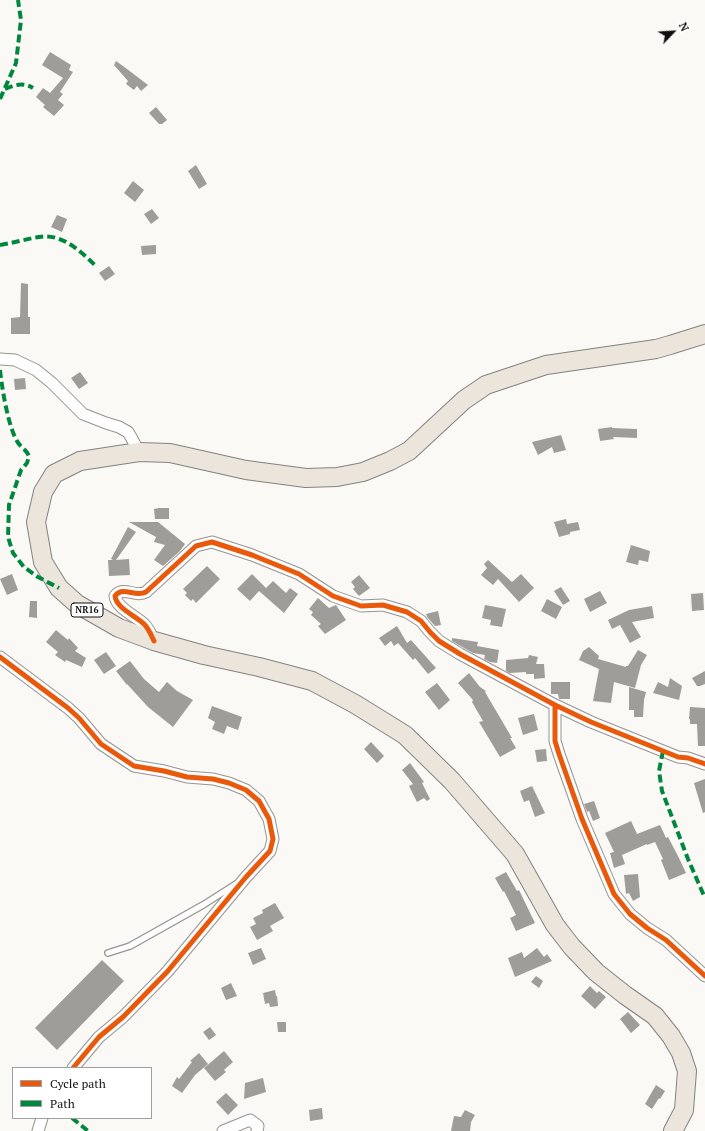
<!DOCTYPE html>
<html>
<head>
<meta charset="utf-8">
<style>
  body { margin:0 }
  #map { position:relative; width:705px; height:1131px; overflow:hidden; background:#fbf9f5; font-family:"PT Serif",serif }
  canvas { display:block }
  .legend { position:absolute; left:12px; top:1067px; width:140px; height:52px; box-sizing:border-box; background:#fff; border:1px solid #9f9f9f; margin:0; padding:5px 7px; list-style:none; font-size:12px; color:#0f0f0f }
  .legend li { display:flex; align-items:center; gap:8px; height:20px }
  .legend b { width:20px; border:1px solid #9f9f9f }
  .north { position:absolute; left:653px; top:12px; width:40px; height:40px; -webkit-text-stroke:3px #fff; paint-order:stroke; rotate:65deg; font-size:11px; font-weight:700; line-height:16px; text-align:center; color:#0f0f0f }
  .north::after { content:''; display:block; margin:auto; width:14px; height:18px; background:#0f0f0f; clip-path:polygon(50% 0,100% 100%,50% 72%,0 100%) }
</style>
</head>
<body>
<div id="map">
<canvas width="705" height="1131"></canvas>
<ul class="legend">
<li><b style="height:5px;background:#e8590c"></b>Cycle path</li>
<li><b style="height:5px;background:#00873e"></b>Path</li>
</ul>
<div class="north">N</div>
</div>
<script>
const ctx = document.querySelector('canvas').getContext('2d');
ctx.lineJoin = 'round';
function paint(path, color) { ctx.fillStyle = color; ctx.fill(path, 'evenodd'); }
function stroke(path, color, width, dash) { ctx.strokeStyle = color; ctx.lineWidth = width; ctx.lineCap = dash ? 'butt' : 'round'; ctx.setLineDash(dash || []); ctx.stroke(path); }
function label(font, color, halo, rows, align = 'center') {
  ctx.font = font + ' "PT Serif",serif'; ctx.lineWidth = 4; ctx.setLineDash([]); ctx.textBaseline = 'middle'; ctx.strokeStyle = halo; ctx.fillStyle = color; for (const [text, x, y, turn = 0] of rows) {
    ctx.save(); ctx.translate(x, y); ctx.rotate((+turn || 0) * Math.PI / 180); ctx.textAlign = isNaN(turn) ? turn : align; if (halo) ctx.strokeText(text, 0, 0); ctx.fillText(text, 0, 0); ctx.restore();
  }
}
const building = new Path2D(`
  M50 52 71 65 69 70 73 72 60 92 63 94 58 100 64 105 54 116 43 107 45 105 36 97 43 88 50 93 63 78 42 65Z
  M116 61 127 69 148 85 141 91 137 86 134 90 126 84 128 81 114 65Z
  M156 107 167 120 162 124H159L149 113Z
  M196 165 207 184 199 189 188 171Z
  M133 181 144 190 135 202 124 193Z
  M152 209 159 218 151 224 144 214Z
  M57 215 67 219 62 232 51 227Z
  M156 245V254L142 255 141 246Z
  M109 266 115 274 105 281 99 273Z
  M21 283 28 284V317H30V334H11V318L20 317Z
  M80 372 88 383 79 389 71 378Z
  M25 378 26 389 15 390 14 379Z
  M612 427V428L637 429V438L613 437 614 439 600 441 598 429Z
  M561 435 566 450 554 453 552 447 538 455 532 442Z
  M159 508H169V519H155L154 509Z
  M566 519 567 524 578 522 580 530 570 532V534L559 537 554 522Z
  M129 522H158L185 544 180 551 163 566 154 560 165 545 154 542 156 537Z
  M128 527 136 532 116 560 129 559 130 575 109 576 108 560H113L111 559Z
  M631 545 650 551 648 562 639 560 638 565 626 562Z
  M488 560 512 582 521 574 534 588 519 602 498 579 493 585 481 575 487 568 484 564Z
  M207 566 220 579 196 603 193 599 191 601 185 595 187 593 183 589Z
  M12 574 18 590 7 595 0 579Z
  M252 574 266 588 273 581 286 593 290 588 298 594 284 613 259 591 250 601 237 589Z
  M359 575 370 588 359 596 353 589 355 587 351 582Z
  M561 587 570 601 563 605 554 591Z
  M600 591 607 603 590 612 584 599Z
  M703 593 704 610 692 611 691 594Z
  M318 598 329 608 336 605 346 620 325 634 318 626 321 624 311 615 313 612 309 609Z
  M547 599 562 607 556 619 541 611Z
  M30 601H37V618L29 617Z
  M485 605 506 609 502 627 490 625 491 620 482 618Z
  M652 606 654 618 632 622 641 637 630 643 620 625 612 629 608 620 629 610Z
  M438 611 441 625 435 626 427 617 426 614Z
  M397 626 407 643 411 640 436 668 428 674 415 658 413 660 398 643 394 646 391 641 385 646 379 638Z
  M56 630 68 640 69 638 78 648 75 651 86 658 82 667 66 660 65 662 55 655 58 652 46 642Z
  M452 638 478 642 477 646 499 650 497 663 490 662 484 659 485 655 473 653 464 648 452 641Z
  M589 647 599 656 598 659 626 667V666H628L638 650 647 655 641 665 635 688 614 682 611 703 593 701 599 669 579 660 583 651Z
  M106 652 116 666 104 674 94 660Z
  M529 655 538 657 536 664H544L545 678 534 679V674H526V672L510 673 506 671V660L528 658Z
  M130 661 144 679 159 692 167 682 177 691 193 700 173 727 148 707 127 684V685L116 671Z
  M705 671V684L700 686H697L692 678Z
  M469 673 480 687 486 691 485 692 512 738H510L516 748 500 757 479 722 483 721 472 702 473 700 458 683Z
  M670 678 682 686 679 700 653 693 658 682 668 687Z
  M551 682H570V699H559L558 694H551Z
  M437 683 450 700 439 710 425 692Z
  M629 687 646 692 644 700 643 717H634V710H629Z
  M212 706 242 717 238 730 227 726 224 734 212 729 215 722 208 718Z
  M690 707 705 708V746H698L697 724H690V719H689Z
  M534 714 538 730 523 735 518 718Z
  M371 742 384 756 377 763 364 749Z
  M546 749 547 761 537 762 535 750Z
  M410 763 424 782 422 783 430 799 427 801 424 798 417 802 409 786 413 784 402 770Z
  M705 779V812L703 813 694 783Z
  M532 786 545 813 535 817 529 800 524 802 520 791Z
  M594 801 600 818 593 821 589 811 587 812 584 804Z
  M631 821 637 834 660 825 666 838 668 837 678 856 686 873 669 880 661 860 663 859 655 842 647 845V844L622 855 625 864 614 868 610 853 614 852 605 833Z
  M506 872 517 891 519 890 535 923 516 931 510 918 516 915 504 891 503 892 495 878Z
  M638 874 640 897 633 901 629 893 626 894 624 875Z
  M275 903 284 918 270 926 273 931 257 940 250 927 256 924 253 918 263 913 262 910Z
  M261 948 266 959 253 965 248 953Z
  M537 948 544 957 547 954 552 961 515 977 508 958 522 952 524 958Z
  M102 960 124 981 57 1050 35 1028Z
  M536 976 543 981 539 988 531 982Z
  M231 983 237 996 226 1000 221 988Z
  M590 986 597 993 599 991 606 997 595 1009 581 996Z
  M275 990 276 996H277L278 1006 270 1007 269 1003 265 1004 263 993Z
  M628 1012 640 1025 631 1033 620 1019Z
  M277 1022H286V1032H278Z
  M210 1027 216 1035 209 1040 203 1032Z
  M224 1051 233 1062 224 1070 226 1072 215 1081 204 1068Z
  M199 1053 208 1064 195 1075 182 1093 172 1086 177 1077 179 1079 192 1062 190 1061Z
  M263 1078 266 1092 244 1099 245 1083Z
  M656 1085 665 1091 660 1099 659 1098 652 1109 645 1104Z
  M226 1093 238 1105 228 1115 216 1102Z
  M322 1108 323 1119 310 1121 309 1110Z
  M465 1110 475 1115 471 1122 470 1131H451L454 1116 461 1117Z`);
const lane = new Path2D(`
  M108 953 130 946 203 905 236 884`);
const street = new Path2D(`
  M0 359 15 360 36 370 52 383 83 414 106 423 119 427 128 432 131 437 139 452
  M154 641C151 635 149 629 144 624 136 616 116 608 115 596 123 585 135 598 146 592L196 546 212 542 252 555 299 574 333 596 361 606 383 605 407 612 421 621 430 632 439 641 460 654 555 705 591 722 678 757 688 758 705 764
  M0 657 68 708 79 718 101 744 134 766 164 771 187 777 213 779 229 783 246 790 259 801 269 819 273 839 270 851 246 877 167 972 123 1017 99 1037 73 1068
  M555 705V741L559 754 582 819 614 894 630 914 647 928 666 940 705 976
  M38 1131 42 1118
  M223 1131 250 1120 258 1126 257 1131`);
const primary = new Path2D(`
  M673 1131 684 1110 687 1071 681 1053 671 1036 655 1016 625 995 596 972 572 947 555 925 515 854 452 781 405 735 355 704 312 681 259 667 204 655 154 641 119 628 77 604 59 588 43 562 36 522 43 492 54 474 80 461 139 452 170 453 246 470 306 478 337 477 363 472 390 461 409 451 464 400 486 385 546 365 656 349 670 345 705 334`);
const quiet = new Path2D(`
  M5 89C15 85 23 82 33 88
  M0 99 16 63 21 20 18 0
  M0 245C13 243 26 239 39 237 63 233 81 252 97 267
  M0 370C2 388 8 426 17 441 20 447 26 449 29 456L27 463 21 470 9 505 8 537 13 553 24 567 38 577 59 588
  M663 751 659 771 662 791 688 859 705 898
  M72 1118 88 1131`);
const cycleway = new Path2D(`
  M154 641C151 635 149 629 144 624 136 616 116 608 115 596 123 585 135 598 146 592L196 546 212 542 252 555 299 574 333 596 361 606 383 605 407 612 421 621 430 632 439 641 460 654 555 705 591 722 678 757 688 758 705 764
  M0 657 68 708 79 718 101 744 134 766 164 771 187 777 213 779 229 783 246 790 259 801 269 819 273 839 270 851 246 877 167 972 123 1017 99 1037 73 1068
  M555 705V741L559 754 582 819 614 894 630 914 647 928 666 940 705 976`);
const shields = [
  [87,610,32]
];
const shieldNames = [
  ["NR16",87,610]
];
paint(building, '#9f9d9a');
stroke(lane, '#959493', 8);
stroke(street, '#959493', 13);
stroke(primary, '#838280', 20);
stroke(lane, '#fefefe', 5.5);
stroke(street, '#fefefe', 11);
stroke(primary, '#ebe5dc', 18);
stroke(quiet, '#00873e', 4, [8, 4]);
stroke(cycleway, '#e8590c', 5);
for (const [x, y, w] of shields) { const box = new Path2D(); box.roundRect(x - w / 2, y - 7, w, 14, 3); ctx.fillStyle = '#fff'; ctx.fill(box); stroke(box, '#0f0f0f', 1); }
label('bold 9px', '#0f0f0f', null, shieldNames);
</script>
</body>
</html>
